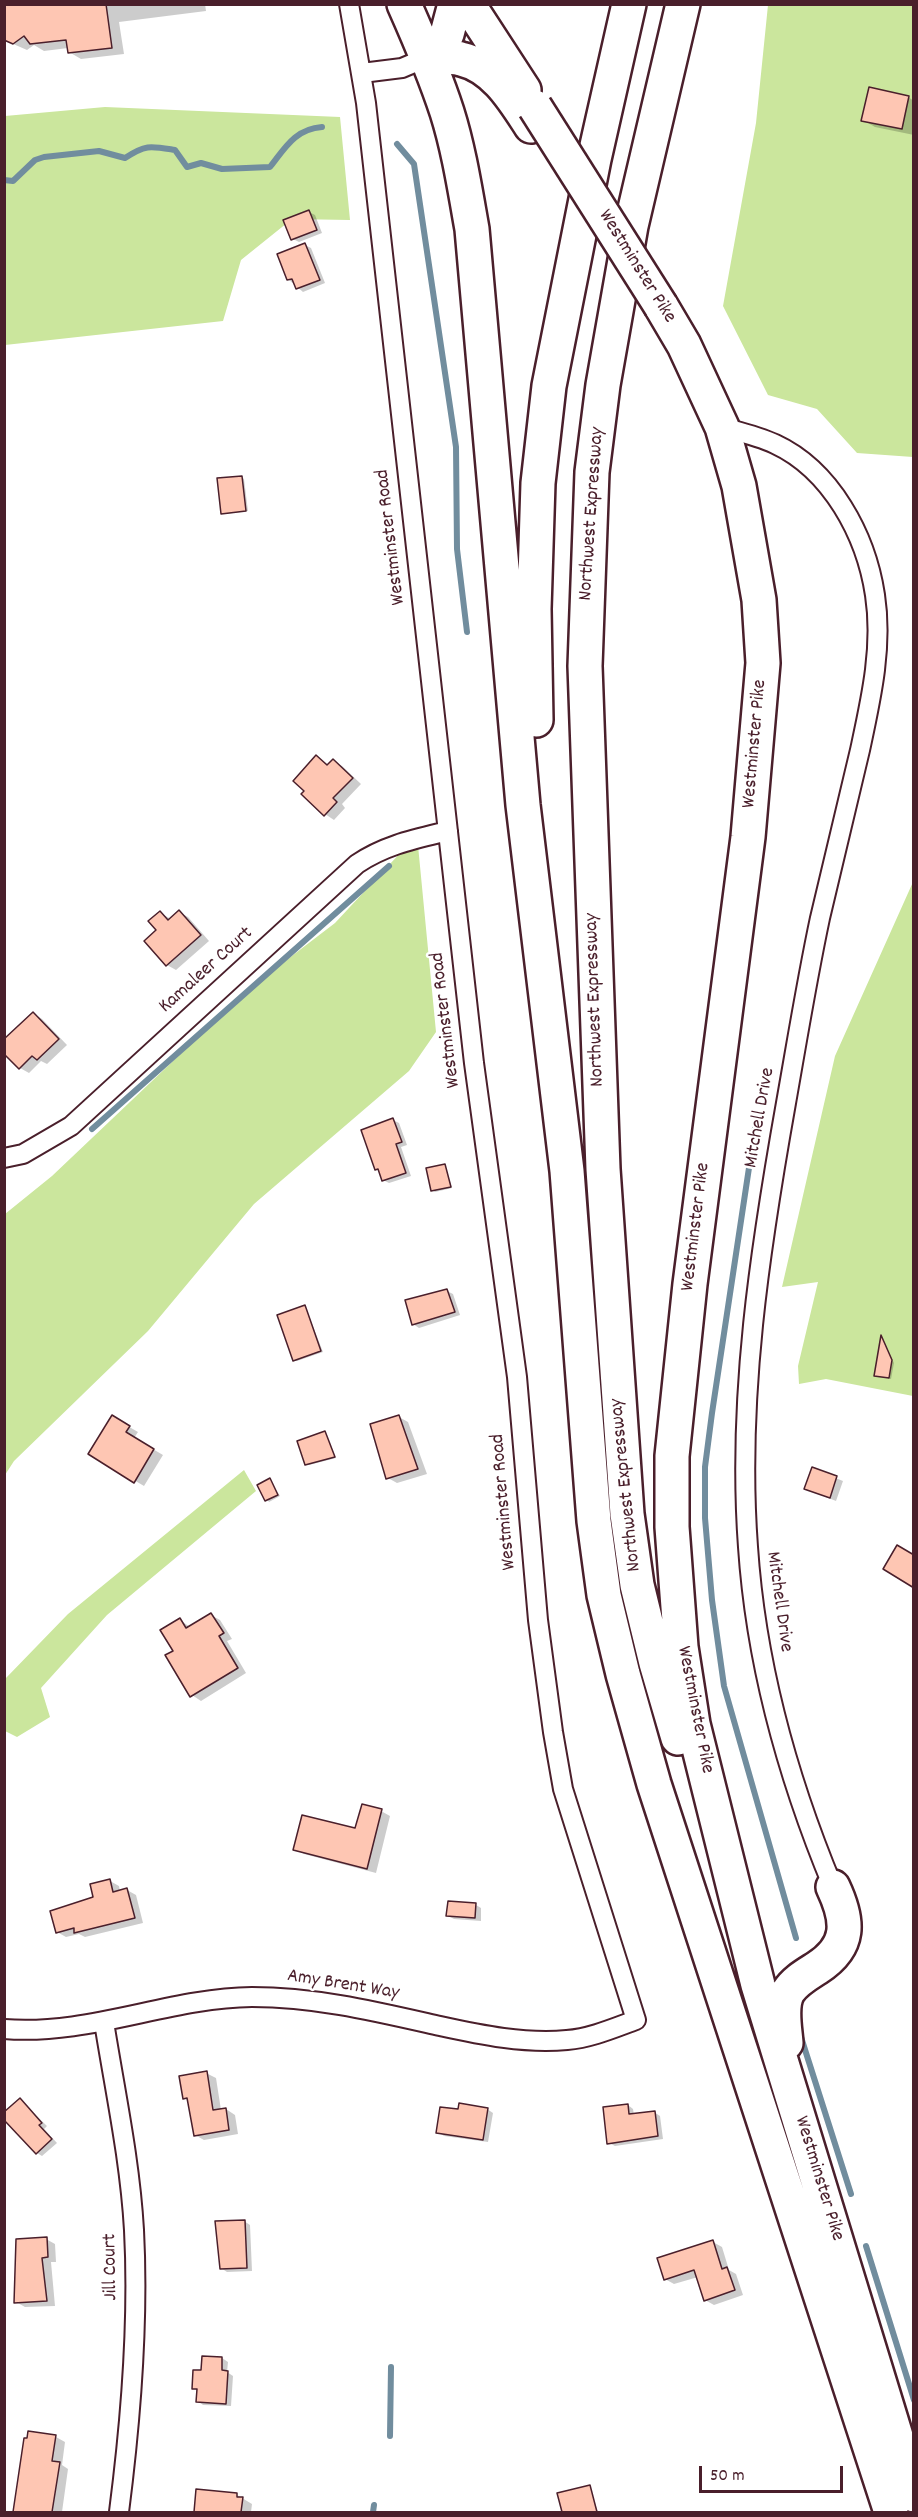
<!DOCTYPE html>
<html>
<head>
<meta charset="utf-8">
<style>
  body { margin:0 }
  #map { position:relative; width:918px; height:2517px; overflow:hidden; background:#fff; font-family:Dekko,sans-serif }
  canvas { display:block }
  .frame { position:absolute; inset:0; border:6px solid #4a1f2b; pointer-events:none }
  .scale { position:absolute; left:699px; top:2466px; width:144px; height:27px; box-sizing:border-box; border:3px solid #4a1f2b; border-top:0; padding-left:8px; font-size:18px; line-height:21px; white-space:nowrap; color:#4a1f2b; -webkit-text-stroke:4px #fff; paint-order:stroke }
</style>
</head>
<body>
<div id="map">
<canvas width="918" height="2517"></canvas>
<div class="frame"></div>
<div class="scale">50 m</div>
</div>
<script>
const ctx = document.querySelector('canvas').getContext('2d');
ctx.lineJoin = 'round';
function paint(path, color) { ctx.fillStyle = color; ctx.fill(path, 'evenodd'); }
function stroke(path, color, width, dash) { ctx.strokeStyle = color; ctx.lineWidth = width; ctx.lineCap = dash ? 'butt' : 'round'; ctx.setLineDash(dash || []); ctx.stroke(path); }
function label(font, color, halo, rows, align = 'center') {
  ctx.font = font + ' Dekko,sans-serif'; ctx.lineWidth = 5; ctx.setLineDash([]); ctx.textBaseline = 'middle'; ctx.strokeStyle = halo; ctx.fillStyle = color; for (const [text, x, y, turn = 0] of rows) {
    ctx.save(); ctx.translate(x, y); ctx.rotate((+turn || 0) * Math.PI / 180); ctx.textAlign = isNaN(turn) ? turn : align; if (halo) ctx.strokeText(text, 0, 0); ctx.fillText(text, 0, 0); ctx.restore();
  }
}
const green = new Path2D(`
  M768 5H913V457L857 453 817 409 768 395 723 306 756 123Z
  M105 107 340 117 350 220 292 219 241 260 223 321 5 345V116Z
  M417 835 436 1032 409 1071 254 1204 148 1331 14 1461 5 1475V1214L52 1176 250 988 335 923Z
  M913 882V1396L826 1379 799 1384 798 1366 818 1282 782 1287 835 1056Z
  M244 1470 256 1491 107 1615 41 1688 50 1717 17 1737 5 1731V1679L68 1614Z`);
const shadow = new Path2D(`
  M4 4H205L206 11 119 22 124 54 81 59 69 52 68 48 44 51 34 45 27 50 4 40Z
  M908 97 914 101V135L875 127 863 120Z
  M309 212 315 215 322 233 299 242 293 239Z
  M305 245 311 248 325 283 303 292 288 279Z
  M242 477 244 479 248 511 225 514 223 513Z
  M317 757 329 765 333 761 342 766 361 784 342 804 345 808 334 820 325 814Z
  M179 912 188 917 209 941 176 970 167 965 146 941 158 930 160 913 171 919Z
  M33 1013 42 1019 67 1045 47 1064 41 1061 29 1073 20 1068Z
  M393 1120 399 1123 407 1145 401 1147 411 1176 389 1183 383 1180 377 1169Z
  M445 1166 452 1188 435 1192 432 1190Z
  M447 1291 453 1294 460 1315 419 1328 413 1324Z
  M305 1306 323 1352 297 1361 295 1360Z
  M882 1338 894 1363 891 1379 876 1375Z
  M112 1417 138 1432 134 1438 163 1455 144 1486 90 1454Z
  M399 1417 408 1422 427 1474 397 1483 388 1478Z
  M325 1432 336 1458 309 1465 307 1464Z
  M813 1469 843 1481 836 1501 806 1489Z
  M270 1480 280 1496 269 1502 259 1486Z
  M211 1615 220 1620 232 1639 227 1641 246 1673 201 1701 192 1695 175 1651 180 1620 190 1627Z
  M381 1811 390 1816 376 1873 304 1854 295 1849 357 1830Z
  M110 1881 119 1886 120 1892 127 1890 136 1895 143 1923 85 1937 79 1934 66 1937 57 1932 95 1898Z
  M476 1905 481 1908V1921L454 1919 448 1916Z
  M206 2073 216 2078 221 2110 226 2109 235 2115 238 2134 204 2140 195 2135 189 2101 184 2098Z
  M20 2100 47 2126 44 2129 57 2143 42 2156 37 2153Z
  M628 2105 633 2109 634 2115 654 2112 660 2116 663 2139 615 2146 609 2143Z
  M487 2109 493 2113 488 2142 444 2136 438 2132Z
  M244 2221 250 2225 252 2271 227 2272 221 2268 216 2222Z
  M46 2239 55 2244 56 2262H51L55 2306 25 2307 16 2302Z
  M713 2242 722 2247 729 2270 736 2274 743 2295 714 2305 705 2300 698 2277 674 2284 665 2279Z
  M222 2358 228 2362 227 2372 233 2376 231 2406 203 2405 198 2401V2391L194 2388 202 2372Z
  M56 2437 65 2442 62 2465 68 2469 62 2512H14L25 2439Z
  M589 2486 598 2512H563L559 2494Z
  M198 2490 237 2495 252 2504 251 2512H195Z`);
const stream = new Path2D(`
  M397 144 414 164 456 447 457 549 467 632
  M4 180 13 181 35 160 44 157 99 151 125 158C146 144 151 146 175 150L187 167 201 163 222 169 270 167C285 148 295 129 322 127
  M755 1128 712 1413 705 1467V1518L712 1600 724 1686 796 1938
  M92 1129 389 866
  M800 2034 851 2194
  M866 2246 914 2400
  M390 2436 391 2367
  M373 2512 374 2505`);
const building = new Path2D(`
  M4 4H106L112 48 68 53 66 40 30 44 24 36 13 44 4 40Z
  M869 87 909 96 902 129 861 121Z
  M309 210 317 230 291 240 283 220Z
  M305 243 320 280 296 289 292 279 287 280 277 254Z
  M242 476 246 511 221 514 217 478Z
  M316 755 327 765 333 759 353 778 333 798 337 802 324 816 301 794 304 791 293 781Z
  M179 910 201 935 166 966 144 941 156 930 148 921 160 911 168 920Z
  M33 1012 59 1039 37 1060 32 1056 19 1069 4 1054V1039Z
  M393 1118 402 1142 396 1144 406 1173 382 1181 378 1169 375 1170 361 1130Z
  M445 1164 451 1187 431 1191 426 1168Z
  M447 1289 455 1312 412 1325 405 1300Z
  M305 1305 321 1351 293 1361 277 1315Z
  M881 1335 892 1360 889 1378 874 1376Z
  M112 1415 130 1426 126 1432 154 1449 134 1483 88 1454Z
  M399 1415 418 1469 386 1479 370 1424Z
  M325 1431 335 1457 305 1465 297 1441Z
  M812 1467 837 1476 830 1498 804 1489Z
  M270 1478 278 1495 265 1501 257 1485Z
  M897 1545 914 1555V1588L883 1569Z
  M211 1613 224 1633 219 1636 238 1668 190 1697 165 1655 173 1651 160 1630 180 1618 186 1628Z
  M362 1804 382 1809 367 1869 293 1850 302 1815 355 1828Z
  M110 1879 113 1892 127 1888 135 1918 74 1933V1928L56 1933 50 1911 93 1897 90 1884Z
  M448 1901 476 1903 475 1918 446 1916Z
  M207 2071 213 2110 226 2108 229 2130 194 2136 187 2098 183 2099 179 2076Z
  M20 2098 42 2123 39 2125 52 2139 36 2154 4 2120V2112Z
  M459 2103 488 2108 483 2140 436 2133 440 2107 458 2109Z
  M628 2104 629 2114 655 2111 658 2136 607 2144 603 2107Z
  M245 2220 247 2268 220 2269 215 2221Z
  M47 2237 48 2257 42 2258 47 2301 14 2303 16 2239Z
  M713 2240 722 2269 727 2267 735 2290 704 2301 694 2270 664 2280 657 2258Z
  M202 2356 222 2357V2370L228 2371 226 2404 196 2402 197 2389H192L193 2370H201Z
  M28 2431 56 2435 52 2461 60 2462 52 2512H13L24 2438H27Z
  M590 2485 597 2512H562L557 2493Z
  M196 2489 237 2493V2497H243L241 2512H194Z`);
const street = new Path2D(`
  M362 73 402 68 428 57
  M722 427C740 432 758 436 775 444 831 470 866 535 875 595 883 647 871 699 860 750 847 806 833 862 820 918 807 979 797 1041 786 1103 760 1249 737 1398 748 1547 756 1665 788 1779 833 1887
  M4 1158 23 1154 71 1126 357 864C385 845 415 839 448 831
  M104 2022C115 2091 130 2160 134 2230 139 2324 131 2419 119 2512
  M4 2029C89 2036 168 1998 252 1997 317 1997 378 2012 440 2026 481 2035 525 2044 567 2040 591 2038 614 2028 636 2020L563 1789 553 1732 538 1620 517 1377 474 1063 366 103 349 4`);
const highway = new Path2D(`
  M404 4C420 40 435 75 447 112 459 150 465 190 472 229L523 805 567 1171 594 1521 604 1595 623 1674 654 1784 891 2512
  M468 4 524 90
  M428 57C439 58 451 56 461 59 495 67 514 100 531 126
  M428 57 447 34 455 4
  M661 306 684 345 722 427 739 486 759 600 763 663 748 837 690 1284 672 1456V1527L681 1647 693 1724 758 1985 914 2495
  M536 720 534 609 538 483 549 386 594 159 629 4
  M678 1738 656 1663 637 1585 627 1514 603 1169 585 666 592 472 603 385 631 226 683 4
  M786 2043C785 2028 780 2006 788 1992 795 1981 806 1975 817 1968 851 1946 849 1921 833 1887`);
const highwayBridge = new Path2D(`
  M535 107 661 306`);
const streetNames = [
  ["Westminster Pike",636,267,58],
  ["Northwest Expressway",593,514,-86],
  ["Westminster Road",392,537,-97],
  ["Westminster Pike",756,744,-85],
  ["Kamaleer Court",207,971,-42],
  ["Northwest Expressway",596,1000,-92],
  ["Westminster Road",447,1020,-97],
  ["Mitchell Drive",761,1118,-80],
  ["Westminster Pike",697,1227,-83],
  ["Northwest Expressway",627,1485,-96],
  ["Westminster Road",505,1502,-95],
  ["Mitchell Drive",778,1602,82],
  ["Westminster Pike",694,1710,79],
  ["Amy Brent Way",343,1986,9],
  ["Westminster Pike",818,2179,73],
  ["Jill Court",112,2267,-91]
];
paint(green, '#cbe69d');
paint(shadow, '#0003');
stroke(stream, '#718d9e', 6);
paint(building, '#fec6b3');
stroke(building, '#4a1f2b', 1.5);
stroke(street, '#4a1f2b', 22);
stroke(highway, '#4a1f2b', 38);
stroke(street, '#fff', 18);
stroke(highway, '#fff', 33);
stroke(highwayBridge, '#4a1f2b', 38, []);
stroke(highwayBridge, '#fff', 33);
label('20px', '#4a1f2b', '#fff', streetNames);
</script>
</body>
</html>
